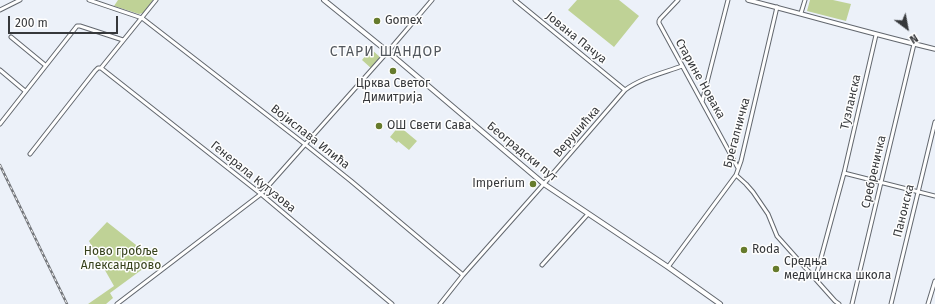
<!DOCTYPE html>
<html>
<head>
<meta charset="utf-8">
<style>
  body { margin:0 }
  #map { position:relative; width:935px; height:304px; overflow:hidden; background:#ecf1f9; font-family:"Fira Sans",sans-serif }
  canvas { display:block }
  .north { position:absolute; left:887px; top:8px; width:40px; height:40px; -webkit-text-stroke:3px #fefefe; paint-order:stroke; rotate:148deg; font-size:11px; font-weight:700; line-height:16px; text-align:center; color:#36383b }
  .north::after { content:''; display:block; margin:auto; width:14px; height:18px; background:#36383b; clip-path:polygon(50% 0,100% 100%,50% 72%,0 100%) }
  .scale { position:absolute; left:8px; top:16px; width:110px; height:18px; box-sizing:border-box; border:2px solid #36383b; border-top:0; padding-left:5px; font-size:12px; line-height:14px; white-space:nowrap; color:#36383b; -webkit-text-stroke:3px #fefefe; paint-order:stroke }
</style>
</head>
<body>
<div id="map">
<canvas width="935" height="304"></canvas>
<div class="north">N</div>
<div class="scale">200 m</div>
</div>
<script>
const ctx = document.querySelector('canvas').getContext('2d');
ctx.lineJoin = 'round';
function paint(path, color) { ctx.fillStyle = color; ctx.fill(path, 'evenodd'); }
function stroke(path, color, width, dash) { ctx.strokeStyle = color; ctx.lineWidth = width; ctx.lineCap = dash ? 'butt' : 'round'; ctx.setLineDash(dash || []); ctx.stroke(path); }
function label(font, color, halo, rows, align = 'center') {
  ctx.font = font + ' "Fira Sans",sans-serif'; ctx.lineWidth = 3; ctx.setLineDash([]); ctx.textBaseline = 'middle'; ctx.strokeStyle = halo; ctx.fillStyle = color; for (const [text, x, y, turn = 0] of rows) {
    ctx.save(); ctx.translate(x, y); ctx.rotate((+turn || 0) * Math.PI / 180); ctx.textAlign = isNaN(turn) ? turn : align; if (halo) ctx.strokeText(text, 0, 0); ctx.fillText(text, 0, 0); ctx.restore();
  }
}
const green = new Path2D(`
  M118 0H153L143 13 139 14 114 6Z
  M577 0H619L639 16 614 47 568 10Z
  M810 0H833L851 4 846 21 807 11Z
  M371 49 381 58 372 69 362 60Z
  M399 126 417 141 409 150 398 141 397 143 390 137Z
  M107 222 155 260 110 293 113 298 106 304H88L114 286 102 265 89 241Z`);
const minor = new Path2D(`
  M89 0 142 18 306 145 351 181 463 275
  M515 0 625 90
  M678 0 660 19 659 21V23L738 168
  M0 10 20 0
  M801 13 805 0
  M11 37 45 65
  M101 68 261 194 392 304
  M0 70 25 91
  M702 102 728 0
  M0 124 77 26H80L123 40
  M30 154 95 71 98 68H101L156 0
  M844 173 935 196
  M736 175 746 184 753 192 768 214 777 236 835 301 839 304
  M542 265 588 214
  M668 267 736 175 741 161 777 7
  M813 277 817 272 818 269 844 173 876 35
  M117 304 261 194 391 48 432 0
  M440 304 463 275 542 186 625 90C641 78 663 73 682 66
  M852 304 914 44
  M891 304 935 122
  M928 304 935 281`);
const tertiary = new Path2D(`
  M748 0C811 16 872 34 935 49`);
const secondary = new Path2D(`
  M324 0 393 56 544 184 668 267 720 304`);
const rail = new Path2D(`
  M0 165 67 304`);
const markers = [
  [377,21,4,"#667b2c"],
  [393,71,4,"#667b2c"],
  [379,126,4,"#667b2c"],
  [533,184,4,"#667b2c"],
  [744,250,4,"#667b2c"],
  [776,269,4,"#667b2c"]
];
const poiNames = [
  ["Gomex",385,21],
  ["Црква Светог",393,84,"center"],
  ["Димитрија",393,98,"center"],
  ["ОШ Свети Сава",387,126],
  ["Imperium",525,184,"right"],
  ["Roda",752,250],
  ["Средња",784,262],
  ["медицинска школа",784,276]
];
const streetNames = [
  ["Јована Пачуа",576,38,39],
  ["Старине Новака",700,79,61],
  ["Тузланска",851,102,-77],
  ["Верушићка",577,132,-49],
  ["Брегалничка",737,133,-75],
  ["Војислава Илића",310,137,38],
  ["Београдски пут",522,152,39],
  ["Сребреничка",874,172,-77],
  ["Генерала Кутузова",253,177,39],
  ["Панонска",904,211,-76]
];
const parkNames = [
  ["Ново гробље",121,252],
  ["Александрово",121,266]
];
const quarterNames = [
  ["СТАРИ ШАНДОР",386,52]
];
paint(green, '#bfd296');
stroke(minor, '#62676e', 5);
stroke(tertiary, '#62676e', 5.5);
stroke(secondary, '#62676e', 6);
stroke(minor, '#fff', 3);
stroke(tertiary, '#fff', 3.5);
stroke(secondary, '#fff', 4);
stroke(rail, '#74777c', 2.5);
stroke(rail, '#fefefe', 1, [3]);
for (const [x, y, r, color] of markers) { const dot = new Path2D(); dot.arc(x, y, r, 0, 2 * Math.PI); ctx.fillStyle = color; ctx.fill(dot); stroke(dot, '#fefefe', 1.5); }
label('12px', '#36383b', '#fefefe', poiNames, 'left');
label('12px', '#36383b', '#fefefe', streetNames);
label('12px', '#36411b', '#fefefe', parkNames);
ctx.letterSpacing = '1px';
label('14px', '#52575d', '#fefefe', quarterNames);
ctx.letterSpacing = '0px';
</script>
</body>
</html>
